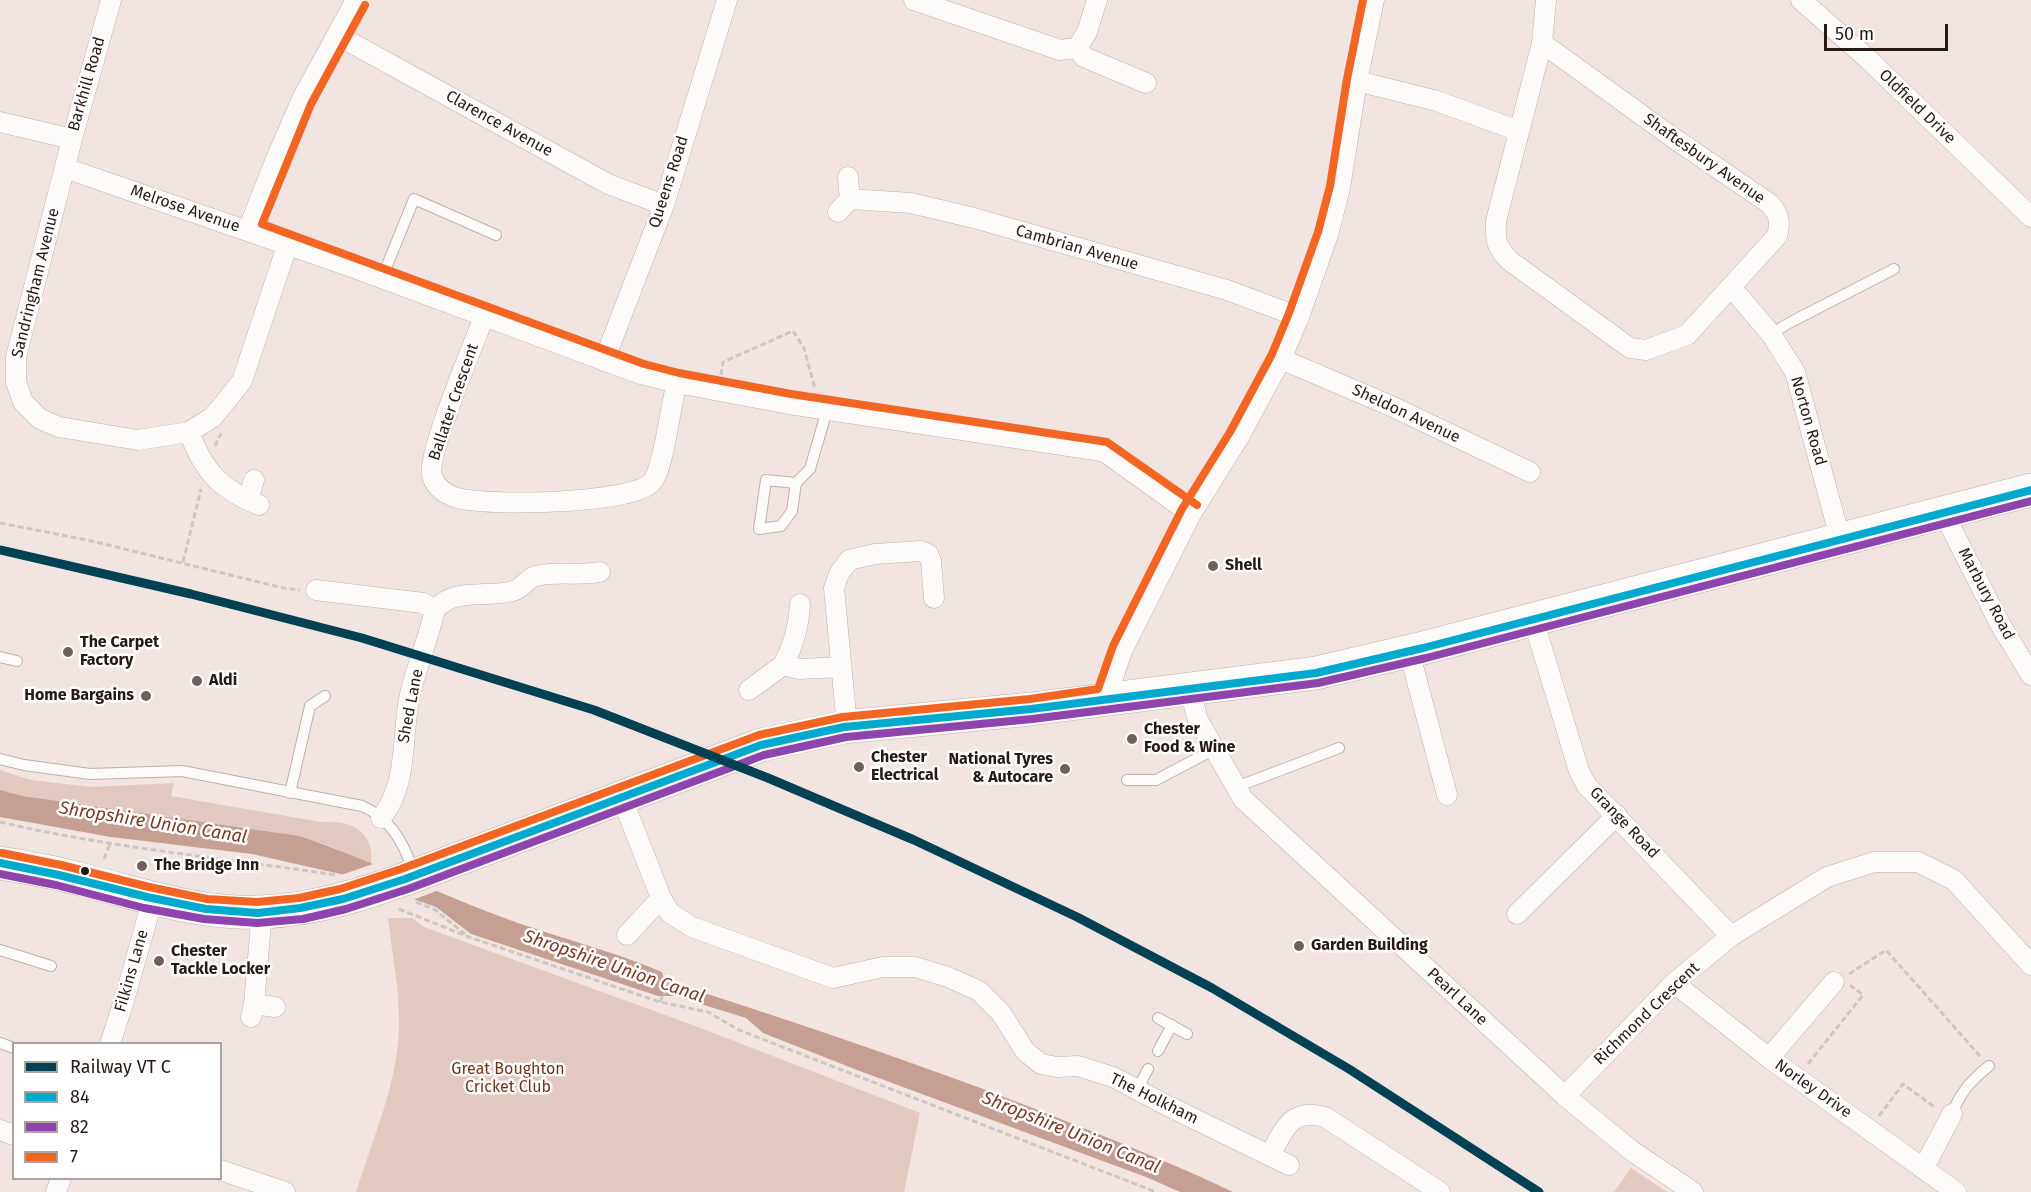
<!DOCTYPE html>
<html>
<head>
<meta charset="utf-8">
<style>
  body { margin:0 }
  #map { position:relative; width:2031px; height:1192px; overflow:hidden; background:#f2e5e1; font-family:"Fira Sans",sans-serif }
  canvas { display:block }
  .legend { position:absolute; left:12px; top:1042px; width:210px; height:138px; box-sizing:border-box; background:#fff; border:2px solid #a9a3a1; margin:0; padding:8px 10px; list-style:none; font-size:18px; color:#271914 }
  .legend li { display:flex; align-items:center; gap:12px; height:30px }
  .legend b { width:30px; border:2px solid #a9a3a1 }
  .scale { position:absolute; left:1824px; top:24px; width:124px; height:27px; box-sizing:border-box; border:3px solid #271914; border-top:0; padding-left:8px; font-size:18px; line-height:21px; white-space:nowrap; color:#271914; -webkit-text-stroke:4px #fff; paint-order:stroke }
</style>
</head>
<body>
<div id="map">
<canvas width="2031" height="1192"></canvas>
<ul class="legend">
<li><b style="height:8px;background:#004153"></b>Railway VT C</li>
<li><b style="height:8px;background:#00a9ce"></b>84</li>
<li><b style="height:8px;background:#8e44ad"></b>82</li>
<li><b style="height:8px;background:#f26522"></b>7</li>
</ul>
<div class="scale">50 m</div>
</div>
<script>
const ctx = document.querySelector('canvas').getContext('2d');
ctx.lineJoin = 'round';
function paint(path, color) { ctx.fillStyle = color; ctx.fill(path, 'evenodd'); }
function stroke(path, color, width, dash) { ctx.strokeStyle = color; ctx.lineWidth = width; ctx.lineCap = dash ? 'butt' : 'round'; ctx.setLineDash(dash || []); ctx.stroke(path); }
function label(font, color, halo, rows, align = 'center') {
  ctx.font = font + ' "Fira Sans",sans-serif'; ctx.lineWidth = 5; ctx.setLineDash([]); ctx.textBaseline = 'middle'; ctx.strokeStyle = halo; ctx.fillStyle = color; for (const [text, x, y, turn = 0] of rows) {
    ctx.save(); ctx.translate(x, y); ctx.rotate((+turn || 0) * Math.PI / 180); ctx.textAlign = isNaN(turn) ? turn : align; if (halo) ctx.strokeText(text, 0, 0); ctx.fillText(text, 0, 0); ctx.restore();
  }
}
const green = new Path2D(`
  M0 770 31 780 92 787 174 783 171 796 321 822C351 820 375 831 371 864L332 847 300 836 23 796 0 790Z
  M388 918H412L424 927 698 1027 920 1113 904 1192H356C373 1138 397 1085 399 1028 400 991 392 954 388 918Z
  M1631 1168 1667 1192H1614Z`);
const water = new Path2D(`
  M0 790 23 796 300 836C367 859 430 890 496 915 551 936 608 949 662 972L664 980C807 1026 948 1073 1086 1129 1136 1149 1185 1169 1233 1192H1180L1146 1177 857 1070 763 1033 746 1018 675 996H658L471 934 436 907 345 875 252 854 111 837 0 817Z`);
const pier = new Path2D(`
  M376 863 439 890 410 901 338 876Z`);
const path = new Path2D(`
  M721 375 723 362 793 331 804 348 815 389
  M215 446 221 433
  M0 523 92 541 283 588 300 590
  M183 562 201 489
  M0 822C111 848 224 858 336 875
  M104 859 110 844
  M416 902 434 909 465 934
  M399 909 469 937 660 1002 708 1012 739 1030 1156 1192
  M1849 974 1886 950 1980 1056
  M660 1002 671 977
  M1808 1064 1863 995 1850 985
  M1879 1116 1903 1084 1936 1108`);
const lane = new Path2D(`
  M382 278 414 199 496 235
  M1771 334 1789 323 1894 269
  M796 483 766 480 759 529 781 526 792 511 796 483 810 469 827 410
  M0 657 17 661
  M0 759 24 765 90 774 182 771 362 806C390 818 405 844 413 872
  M1127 780H1156L1213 750
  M1236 787 1339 748
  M290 793 310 706 325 696
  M0 950 51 966
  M1158 1018 1187 1034
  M0 1043 14 1048
  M1158 1051 1172 1025
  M1137 1090 1148 1069
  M1952 1114C1960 1093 1971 1080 1989 1066`);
const street = new Path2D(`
  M111 0 72 139 16 357V382L23 402 40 419 59 427 138 440 189 432
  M914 0 1060 50 1077 48 1087 32 1097 0
  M1801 0 1868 59 2031 217
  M337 35 608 184 664 205
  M1542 43 1672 137 1770 204C1779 214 1781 223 1777 236L1687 335 1646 350 1630 348 1510 261C1496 247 1495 240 1496 221L1542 43 1546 0
  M1077 48 1084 57 1146 83
  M1357 81 1437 101 1519 131
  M0 122 72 139
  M65 168 349 266 641 374 677 383 789 404 1095 450 1105 452 1191 514
  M850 199 911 203 974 218 1227 290 1299 317
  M838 212 850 199 848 177
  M248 230 276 159 302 99 356 0
  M1731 287 1771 334 1795 372 1840 538
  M484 317C474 343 426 456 432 476 435 486 444 493 454 497 484 507 629 504 651 483 664 471 670 405 677 383
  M1281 359 1391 406 1530 472
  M604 361 664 205 727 0
  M245 499 250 493 254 480
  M259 505C220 489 204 472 189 432L213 417 242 381 287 246
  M1943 512 2000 624 2031 675
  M316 590 423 603 435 610C428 639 417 666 410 694 401 735 409 784 381 818
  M435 610C453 587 489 598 513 591 522 589 527 578 536 576 557 571 579 576 600 572
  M1533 619 1579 771 1587 786 1731 936
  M1409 651 1447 795
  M783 665C794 645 799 626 800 604
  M749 690 783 665 800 669 841 667
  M1190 690 1198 720 1243 799 1565 1096 1632 1151 1693 1192
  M1106 698 1122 651 1191 514 1239 437 1281 359 1299 317 1328 235 1340 188 1357 81 1374 0
  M847 726 834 588 839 574 849 560 875 554 921 551 928 554 931 561 934 598
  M622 798 661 898 627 935
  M661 898 670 913 692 927 833 978 883 967H915L948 977 979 991 1001 1013 1025 1051 1041 1064 1057 1067 1078 1066 1113 1077 1168 1106 1289 1165
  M1517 914 1617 815
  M1674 983 1769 1058 1956 1192
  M254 1004 275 1007
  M251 1017 254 1004 262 912
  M110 1044 124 1001 153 898
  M1769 1058 1834 982
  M1565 1096 1674 983 1731 936 1827 877 1874 862H1918L1954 880 2031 965
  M0 1130 14 1135
  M1270 1155C1284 1130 1291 1107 1325 1117L1440 1192
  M1923 1169 1952 1114
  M220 1170 285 1192
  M56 1192 61 1178`);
const highway = new Path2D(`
  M0 863C33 868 67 875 99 884 145 896 190 910 238 912 284 914 330 904 373 890
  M405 879 761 745 844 727 1031 709 1316 673 1423 648 2031 490`);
const highwayBridge = new Path2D(`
  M373 890 405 879`);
const bus1 = new Path2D(`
  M0 863 59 875 147 897 206 909 258 913 300 908 343 899 405 879 761 745 844 727 1031 709 1316 673 1423 648 2031 490`);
const bus2 = new Path2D(`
  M0 874 56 885 144 908 204 919 257 923 303 919 346 909 408 889 764 755 846 737 1032 719 1318 683 1426 658 2031 501`);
const bus3 = new Path2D(`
  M365 5 311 104 262 224 644 364 679 373 791 394 1107 442 1197 505
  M2 853 61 865 149 887 207 899 257 902 299 898 340 889 401 869 759 735 843 717 1030 699 1098 689 1113 646 1182 509 1230 432 1272 354 1289 313 1318 232 1330 186 1347 79 1363 0`);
const rail1 = new Path2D(`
  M0 550 191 594 362 638 594 710 768 778 914 840 1077 917 1212 988 1349 1069 1539 1192`);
const markers = [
  [1213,566,6,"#6e605c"],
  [68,652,6,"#6e605c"],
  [197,681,6,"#6e605c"],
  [146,696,6,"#6e605c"],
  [1132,739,6,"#6e605c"],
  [859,767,6,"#6e605c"],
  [1065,769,6,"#6e605c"],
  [142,866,6,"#6e605c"],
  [85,871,5,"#271914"],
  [1299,946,6,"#6e605c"],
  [159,961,6,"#6e605c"]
];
const streetNames = [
  ["Barkhill Road",87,84,-74],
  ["Oldfield Drive",1917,107,44],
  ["Clarence Avenue",499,124,29],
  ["Shaftesbury Avenue",1704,159,35],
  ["Queens Road",669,182,-72],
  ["Melrose Avenue",185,209,19],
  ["Cambrian Avenue",1077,248,16],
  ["Sandringham Avenue",36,283,-76],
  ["Ballater Crescent",454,402,-71],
  ["Sheldon Avenue",1406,414,25],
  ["Norton Road",1808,421,74],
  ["Marbury Road",1986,594,62],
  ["Shed Lane",411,706,-79],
  ["Grange Road",1624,823,46],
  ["Filkins Lane",132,971,-74],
  ["Pearl Lane",1457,997,43],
  ["Richmond Crescent",1647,1014,-44],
  ["Norley Drive",1813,1089,35],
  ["The Holkham",1154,1099,26]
];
const poiNames = [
  ["Shell",1225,566],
  ["The Carpet",80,643],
  ["Factory",80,661],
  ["Aldi",209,681],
  ["Home Bargains",134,696,"right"],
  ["Chester",1144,730],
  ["Food & Wine",1144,748],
  ["Chester",871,758],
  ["Electrical",871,776],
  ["National Tyres",1053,760,"right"],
  ["& Autocare",1053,778,"right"],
  ["The Bridge Inn",154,866],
  ["Garden Building",1311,946],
  ["Chester",171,952],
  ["Tackle Locker",171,970]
];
const parkNames = [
  ["Great Boughton",508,1070],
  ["Cricket Club",508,1088]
];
const waterNames = [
  ["Shropshire Union Canal",153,823,9],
  ["Shropshire Union Canal",614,967,19],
  ["Shropshire Union Canal",1071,1133,22]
];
paint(green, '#e3c8bf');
paint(water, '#c5a092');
paint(pier, '#f2e5e1');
stroke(lane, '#bdb0ac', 12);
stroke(street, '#bdb0ac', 21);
stroke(highway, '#bdb0ac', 34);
stroke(path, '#ccc6c5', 3, [6, 3]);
stroke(lane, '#fdfbfa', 10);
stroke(street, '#fdfbfa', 20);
stroke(highway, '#fdfbfa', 33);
stroke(highwayBridge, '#bdb0ac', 34, []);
stroke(highwayBridge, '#fdfbfa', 33);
stroke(bus1, '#00a9ce', 8);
stroke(bus2, '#8e44ad', 8);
stroke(bus3, '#f26522', 8);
stroke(rail1, '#004153', 9);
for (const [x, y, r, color] of markers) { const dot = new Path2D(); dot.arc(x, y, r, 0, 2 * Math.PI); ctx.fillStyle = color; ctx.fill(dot); stroke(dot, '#fff', 2); }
label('16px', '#271914', '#fff', streetNames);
label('bold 16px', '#271914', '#fff', poiNames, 'left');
label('16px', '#72341c', '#fff', parkNames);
label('italic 18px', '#793a23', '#fff', waterNames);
</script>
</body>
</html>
